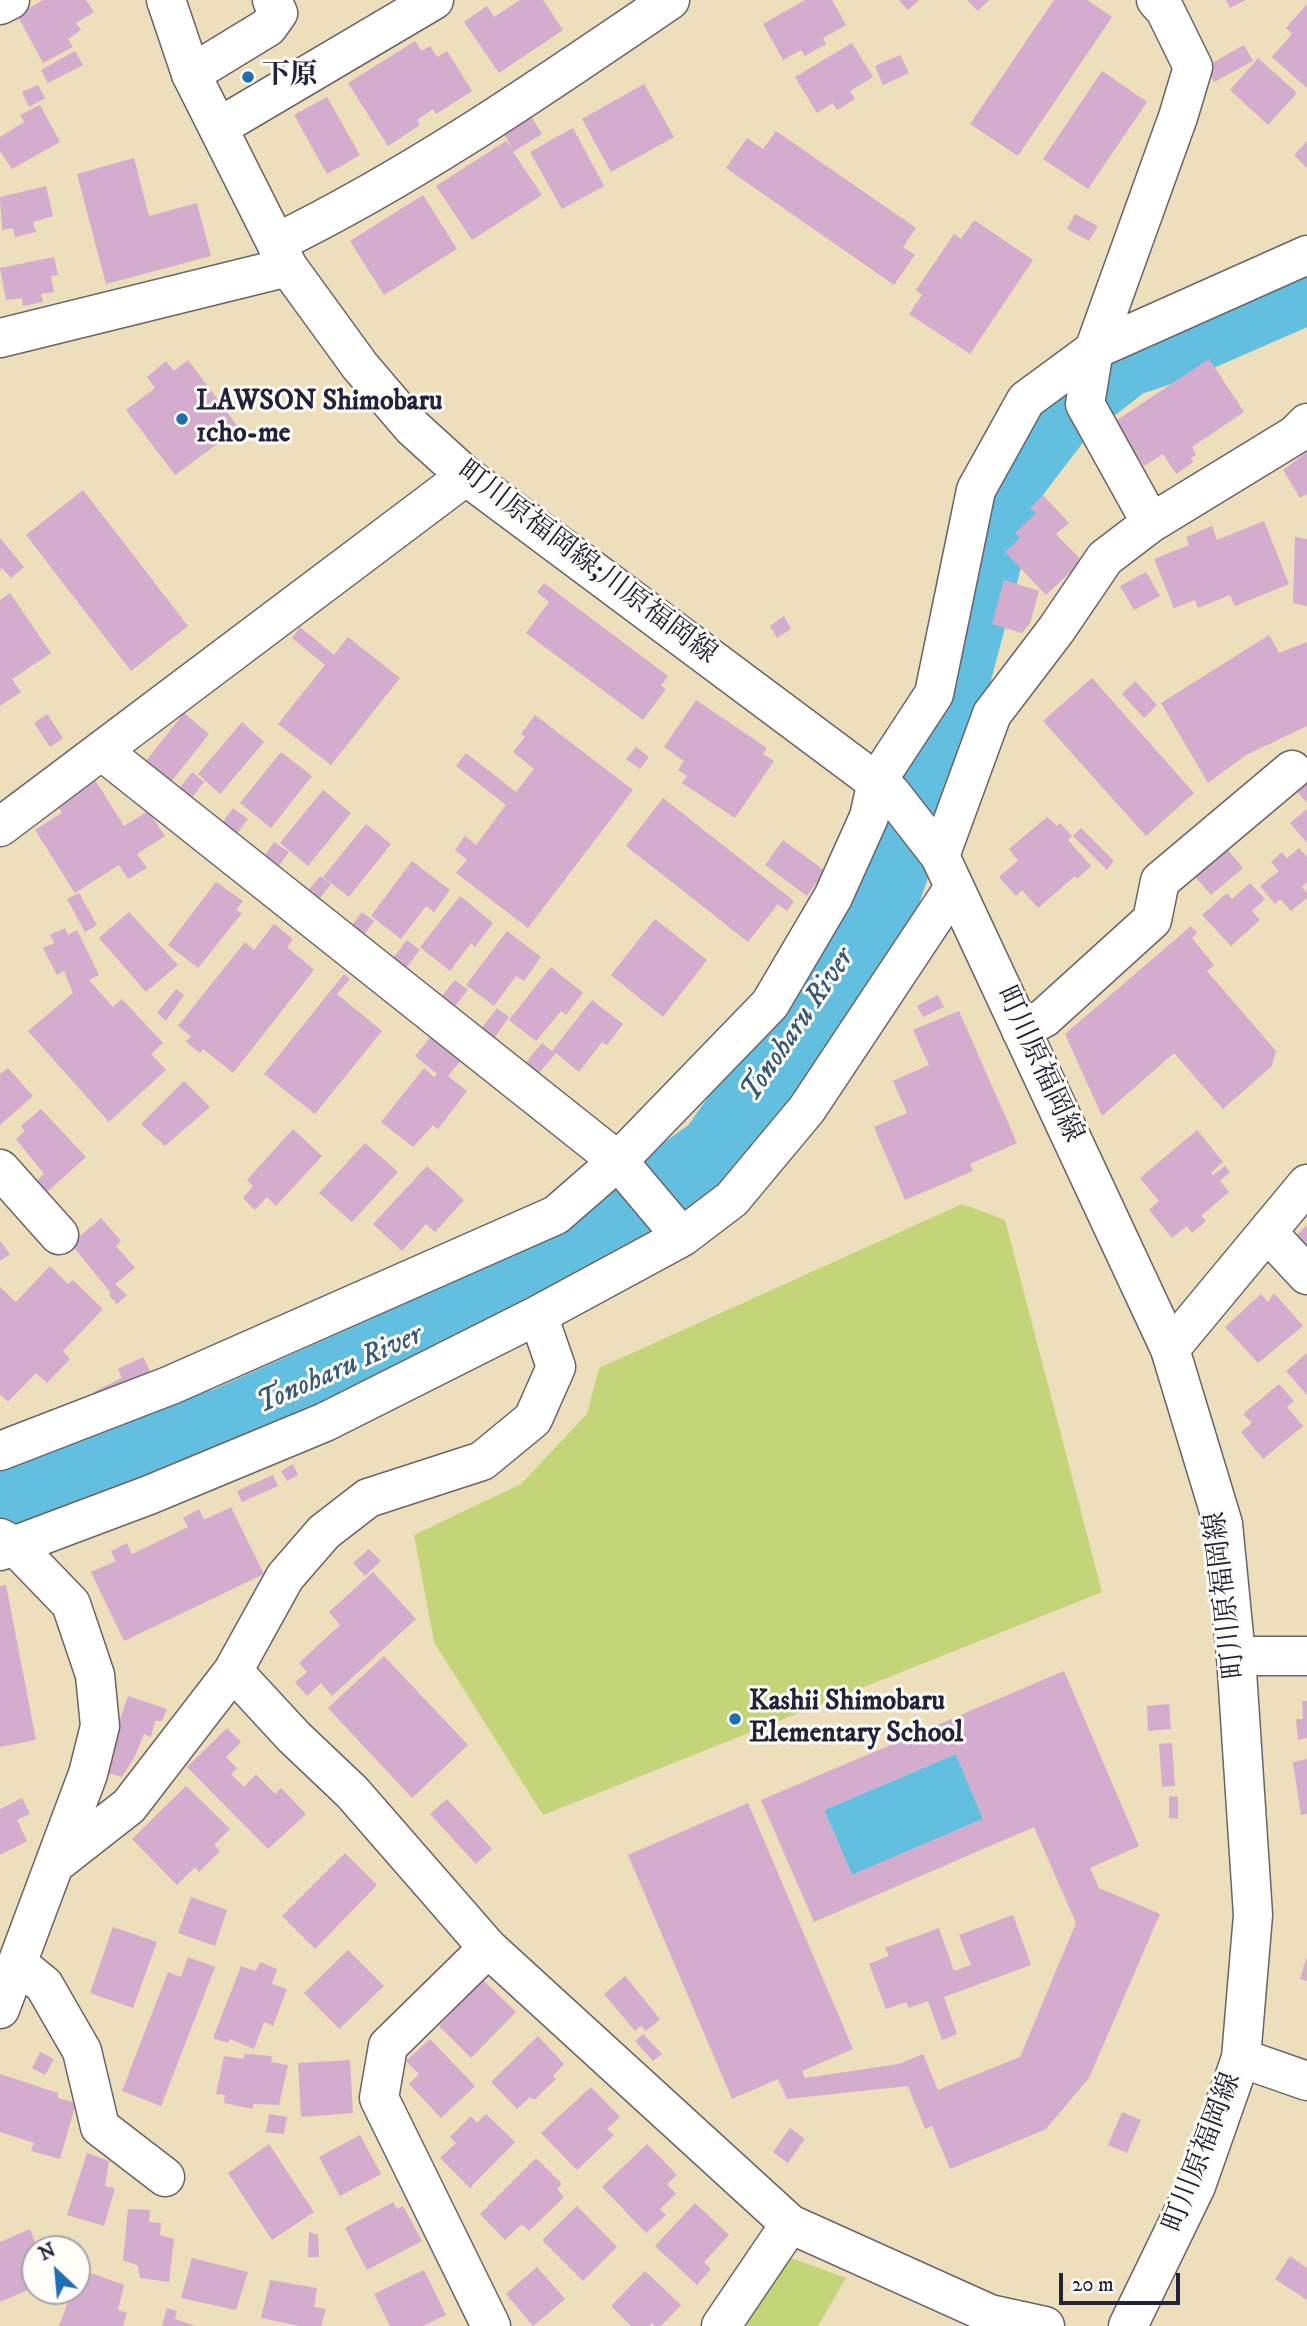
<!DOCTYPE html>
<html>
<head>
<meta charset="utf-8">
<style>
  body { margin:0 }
  #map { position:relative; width:1307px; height:2326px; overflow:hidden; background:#eddebc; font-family:"IM FELL DW Pica",serif }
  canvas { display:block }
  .north { position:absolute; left:21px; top:2235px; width:70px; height:70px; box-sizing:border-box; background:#fdfcf7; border:2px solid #a5a5ac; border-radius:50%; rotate:334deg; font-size:19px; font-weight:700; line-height:28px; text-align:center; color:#22223b }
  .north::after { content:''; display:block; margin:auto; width:24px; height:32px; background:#1f6fb2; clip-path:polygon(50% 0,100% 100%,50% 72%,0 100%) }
  .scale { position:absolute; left:1059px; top:2273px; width:121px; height:32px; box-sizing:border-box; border:4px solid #22223b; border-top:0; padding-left:9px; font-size:21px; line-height:24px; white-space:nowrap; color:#22223b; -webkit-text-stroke:5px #fdfcf7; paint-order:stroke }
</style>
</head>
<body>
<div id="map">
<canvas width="1307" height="2326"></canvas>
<div class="north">N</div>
<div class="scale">20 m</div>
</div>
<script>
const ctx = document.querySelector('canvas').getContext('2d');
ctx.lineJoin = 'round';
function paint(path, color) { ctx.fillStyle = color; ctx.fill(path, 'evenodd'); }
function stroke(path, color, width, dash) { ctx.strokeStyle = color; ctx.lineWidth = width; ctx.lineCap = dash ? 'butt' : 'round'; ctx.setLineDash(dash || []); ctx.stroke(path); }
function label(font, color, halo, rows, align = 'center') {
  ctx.font = font + ' "IM FELL DW Pica","Noto Serif JP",serif'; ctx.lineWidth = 6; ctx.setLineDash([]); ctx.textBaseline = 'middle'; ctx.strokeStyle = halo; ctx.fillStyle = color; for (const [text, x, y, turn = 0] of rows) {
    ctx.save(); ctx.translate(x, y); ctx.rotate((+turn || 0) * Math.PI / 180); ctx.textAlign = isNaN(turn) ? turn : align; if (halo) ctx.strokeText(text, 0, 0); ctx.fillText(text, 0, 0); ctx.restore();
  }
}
const green = new Path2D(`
  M962 1204 1005 1220 1102 1592 543 1815 434 1642 414 1535 521 1484 587 1414 599 1368Z
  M789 2257 846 2278 818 2326H746Z`);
const water = new Path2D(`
  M956 1754 983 1819 852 1875 824 1810Z`);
const river = new Path2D(`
  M0 1507 198 1428 222 1425 412 1340 605 1238 658 1191 714 1151 802 1027 840 964 880 906 936 747 1006 484 1061 412 1126 361 1183 342 1307 288`);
const building = new Path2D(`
  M43 0H86L94 12 76 23 81 30 68 39 73 47 43 63 17 15Z
  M520 0H543L563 30 499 73 464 22 487 6 494 17Z
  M805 0H832L846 25 823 38 826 44 805 56 801 50 783 60 763 24Z
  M899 0H919L908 10Z
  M967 0H989L978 11Z
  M1054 0H1087L1112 17 1018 156 970 124Z
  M1226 0H1246L1230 8Z
  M1307 4V88L1272 57 1292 34 1286 28Z
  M415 41 422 51 430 46 437 57 447 51 472 91 436 114 433 109 417 120 420 125 388 146 348 83Z
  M852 43 873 77 850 91 855 99 837 110 833 103 817 113 795 77Z
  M1244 45 1253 61 1214 82 1205 67Z
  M75 51 83 65 48 83 41 70Z
  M900 55 909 73 883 85 875 66Z
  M1258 58 1297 93 1268 125 1230 90Z
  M1102 71 1147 102 1088 189 1043 159Z
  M644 84 674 137 611 172 582 119Z
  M38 85 45 98 29 107 22 92Z
  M327 97 360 155 327 174 294 115Z
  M40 105 60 142 12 169 0 151V137L24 122 20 115Z
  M526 108 542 134 513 152 542 195 472 240 436 186 506 141 512 147 498 125Z
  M573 128 604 186 562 209 530 152Z
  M776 131 916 228 903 247 915 255 894 285 726 168 747 138 763 149Z
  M1307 141V168L1294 155Z
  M134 158 149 216 197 203 211 256 106 284 77 174Z
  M46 186 53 216 33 222 36 232 15 237 13 228 2 230 0 197Z
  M423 195 457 249 384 295 350 241Z
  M1075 214 1098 226 1089 241 1067 229Z
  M974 220 1033 260 970 354 909 314 922 295 916 290 954 234 961 239Z
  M54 257 58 275 51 276 54 292 41 294 43 302 23 306 22 298 6 300 0 268Z
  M1209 359 1244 412 1192 447 1196 455 1191 458 1193 462 1176 474 1163 454 1144 466 1114 422Z
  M188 360 239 428 175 475 126 410 155 388 147 377 166 361 174 371Z
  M1307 452V494L1300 498 1283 470Z
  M83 490 188 626 131 671 26 535Z
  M1043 495 1069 523 1056 534 1082 561 1046 595 1005 552 1020 538 1015 533 1036 513 1030 508Z
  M1264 521 1289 584 1235 606 1230 595 1198 608 1195 600 1174 608 1154 559 1189 545 1186 537 1212 526 1217 540Z
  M1295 537 1307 539V606L1293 603Z
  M0 538 24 567 11 578 2 568 0 570Z
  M1146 572 1160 596 1134 610 1120 586Z
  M1004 580 1039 591 1030 623 1022 633 992 624Z
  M544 583 668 676 661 686 666 689 643 720 526 633 549 602 537 592Z
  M10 593 51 653 12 679 21 692 0 706V600Z
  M784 616 791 629 777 638 770 626Z
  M300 627 334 655 348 637 400 678 331 765 278 724 325 665 292 638Z
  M1269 635 1279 653 1307 642V726L1246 755 1208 783 1161 703Z
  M1092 678 1194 793 1146 836 1043 721Z
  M1135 681 1157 705 1144 718 1122 694Z
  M696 700 767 748 763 754 774 761 735 818 682 783 687 776 678 770 684 761 664 747Z
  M184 713 209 734 167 787 142 766Z
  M47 714 63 738 50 747 34 723Z
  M535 715 633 790 528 928 456 873 467 860 455 850 465 836 476 845 506 805 456 766 466 753 516 792 534 769 513 752 525 737 521 734Z
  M242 722 264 742 220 794 198 774Z
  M636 747 649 757 640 769 626 759Z
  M281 752 312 776 271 828 240 803Z
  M1307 768V803L1290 783Z
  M192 772 204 782 184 808 172 798Z
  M95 780 124 826 148 811 165 836 137 854 147 868 128 879 119 865 75 893 35 830 62 813 56 804Z
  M323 790 351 813 308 866 280 843Z
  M663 798 794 901 787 911 778 904 748 942 626 846Z
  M233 808 248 819 230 843 215 832Z
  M1307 809V843L1290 823Z
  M1047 817 1057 826 1060 823 1072 836 1068 840 1091 866 1077 879 1075 876 1038 908 1022 890 1016 896 999 877 1018 861 1009 849Z
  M366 824 391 844 349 897 323 877Z
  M1081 828 1114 861 1107 870 1073 836Z
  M783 840 825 871 807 896 765 865Z
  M274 842 289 852 273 874 259 864Z
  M1222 843 1243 868 1211 895 1190 871Z
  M1299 848 1307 857V882L1302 887 1307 893V898L1291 911 1280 899 1275 904 1260 886 1279 871 1271 862 1282 852 1287 858Z
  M412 861 450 890 434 912 426 906 401 939 371 916Z
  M320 876 331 884 313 907 302 899Z
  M216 882 243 901 236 910 242 913 198 968 168 945Z
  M1250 883 1265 899 1252 911 1260 920 1231 946 1202 915 1227 893 1232 899Z
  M79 893 97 925 85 932 67 899Z
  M460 896 493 923 475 947 471 943 450 971 420 947Z
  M129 912 178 965 146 992 99 938Z
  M362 912 374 921 358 943 345 934Z
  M655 919 707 960 663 1017 611 975Z
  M274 924 293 939 287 947 314 970 233 1073 203 1049 200 1053 186 1042 191 1036 178 1026 245 942 254 950Z
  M1191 926 1197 933 1192 938 1214 965 1207 971 1276 1051 1272 1066 1223 1109 1174 1053 1102 1116 1065 1034Z
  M65 928 68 935 77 930 99 975 89 980 113 1007 122 999 163 1043 151 1054 166 1070 109 1122 28 1031 73 993 64 971 57 975 43 948 54 943 50 935Z
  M507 931 541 957 524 981 516 976 494 1006 466 985Z
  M407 940 420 950 402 973 389 963Z
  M551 967 583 993 566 1015 561 1011 536 1041 509 1020Z
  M344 974 350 979 337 994 382 1031 315 1114 264 1074Z
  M455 980 468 990 450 1012 437 1002Z
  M176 989 184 995 166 1021 157 1013Z
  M938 995 944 1007 923 1017 917 1006Z
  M592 1000 623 1024 607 1045 602 1042 579 1072 556 1053 535 1078 522 1067 542 1043 552 1051Z
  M497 1008 509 1017 490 1044 477 1034Z
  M959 1011 1017 1143 970 1164 973 1171 905 1200 874 1127 907 1113 893 1081 929 1065 913 1030Z
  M437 1029 467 1053 448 1076 467 1091 438 1129 433 1125 413 1147 381 1122 424 1068 434 1077 437 1074 415 1056Z
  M8 1068 33 1096 0 1125V1074Z
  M184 1081 210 1107 165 1146 141 1124Z
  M41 1109 86 1157 38 1200 28 1188 44 1174 16 1139 25 1131 21 1126Z
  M293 1129 322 1156 276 1206 267 1197 255 1210 243 1198 253 1186 247 1180Z
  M1197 1130 1223 1162 1211 1173 1213 1175 1225 1166 1230 1172 1220 1181 1229 1192 1201 1216 1206 1221 1192 1233 1187 1226 1172 1238 1149 1210 1159 1201 1140 1178Z
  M365 1143 398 1172 352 1222 319 1193Z
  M427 1166 464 1200 435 1232 426 1224 402 1251 373 1224Z
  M101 1218 121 1241 116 1246 135 1268 115 1284 127 1295 117 1304 109 1295 111 1293 71 1244Z
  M1307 1225V1253L1293 1239Z
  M0 1241 10 1254 0 1261Z
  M50 1266 68 1284 73 1280 103 1309 63 1351 70 1359 47 1383 36 1373 8 1402 0 1394V1287L16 1302Z
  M1274 1293 1303 1326 1258 1363 1225 1327 1261 1294 1268 1302Z
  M1307 1353V1395L1286 1371Z
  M143 1357 153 1377 98 1403 93 1392 122 1378 118 1369Z
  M1279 1384 1294 1401 1287 1407 1303 1426 1263 1459 1241 1432 1252 1423 1243 1414Z
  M293 1464 298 1475 287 1481 281 1471Z
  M273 1475 278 1486 242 1502 237 1491Z
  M231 1507 264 1574 124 1641 91 1572 116 1561 111 1551 127 1543 132 1554 188 1527 183 1518 199 1509 204 1520Z
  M369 1549 381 1561 365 1576 353 1563Z
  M373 1572 416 1619 332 1696 321 1683 307 1696 295 1682 307 1672 299 1663 340 1625 329 1612Z
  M6 1585 36 1740 0 1747V1586Z
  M384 1656 468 1745 412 1798 328 1708Z
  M1064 1671 1139 1846 1090 1868 1099 1888 1160 1914 1089 2078 1046 2129 950 2169 932 2126 925 2129 908 2086 787 2099 778 2079 732 2099 628 1855 748 1803 853 2049 802 2071 805 2078 899 2064 923 2054 938 2090 1020 2057 1076 1923 1034 1827 814 1922 761 1800ZM956 1754 983 1819 852 1875 824 1810Z
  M128 1696 167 1709 162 1721H155L151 1737 144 1734 135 1756 122 1777 102 1772Z
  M1302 1701H1307V1738L1298 1740 1296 1719H1303Z
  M1169 1704 1171 1729 1148 1731 1147 1706Z
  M227 1728 241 1742 226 1757 237 1768 231 1774 244 1787 256 1774 275 1794 281 1788 306 1814 268 1849 187 1767Z
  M1172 1743 1175 1786 1162 1787 1159 1744Z
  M1307 1759V1814L1301 1815 1293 1762Z
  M186 1786 230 1829 214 1845 220 1851 199 1872 195 1867 177 1885 132 1839Z
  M1169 1796 1178 1797V1819L1169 1818Z
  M22 1798 30 1814 17 1820 27 1841 0 1855V1809Z
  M447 1799 492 1849 476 1864 430 1814Z
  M345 1853 377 1885 315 1949 282 1916Z
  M191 1897 227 1910 215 1946 178 1933Z
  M1013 1915 1031 1965 944 1997 957 2034 942 2040 928 2001 909 2008 906 2002 886 2009 869 1964 889 1956 885 1948 939 1928 954 1971 971 1965 959 1935Z
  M113 1927 157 1942 133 2008 90 1993Z
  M348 1950 384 1986 339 2029 304 1993Z
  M188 1957 215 1967 161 2106 122 2091 168 1972 181 1977Z
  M1306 1959H1307V1981L1300 1979Z
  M260 1962 277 1969 272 1984 287 1989 273 2026 264 2022 254 2049 230 2039 228 2043 213 2038 241 1966 256 1971Z
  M625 1976 660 2019 646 2031 641 2026 635 2031 604 1994Z
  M483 1980 516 2012 471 2058 439 2026Z
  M643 2034 662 2054 653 2061 635 2041Z
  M538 2036 564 2064 553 2076 556 2079 534 2100 530 2097 517 2109 491 2082Z
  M430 2039 475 2086 441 2118 409 2084 419 2074 406 2061Z
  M40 2052 54 2059 45 2075 32 2068Z
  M245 2054 272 2056 271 2062 288 2065 279 2105 253 2104V2109L224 2103 225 2095 216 2094 224 2056 244 2059Z
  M350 2060 353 2113 301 2117 298 2063Z
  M0 2074 58 2093V2098L76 2103 60 2159 31 2151 34 2143 0 2132Z
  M591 2087 620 2117 607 2129 614 2135 577 2170 541 2133Z
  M1122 2112 1141 2120 1127 2153 1108 2145Z
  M269 2114 287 2117 284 2134 266 2132Z
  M486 2114 515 2142 470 2188 440 2158 456 2143 450 2137 471 2116 477 2123Z
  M790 2128 805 2139 788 2163 773 2152Z
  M360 2135 381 2174 340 2196 319 2157Z
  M269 2144 314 2212 272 2240 228 2173Z
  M647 2144 677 2175 667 2184 676 2194 660 2209 666 2215 646 2233 602 2187Z
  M87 2153 109 2161 105 2186 115 2188 104 2226 67 2215Z
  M536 2158 562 2184 557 2189 564 2197 529 2231 522 2224 505 2240 480 2214Z
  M393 2202 397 2209 403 2206 422 2241 367 2270 345 2228Z
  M695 2203 729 2235 704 2262 711 2269 697 2285 655 2246Z
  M577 2206 617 2247 583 2281 542 2240Z
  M128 2209 150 2210 149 2222 161 2223 160 2235 174 2239 169 2282 140 2278 138 2266 123 2260Z
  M30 2229 38 2249H35V2287L0 2302V2242Z
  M309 2232 318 2235 319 2257H308Z
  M1290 2256 1307 2268V2300L1275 2279Z
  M192 2258 248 2272 236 2310 181 2298Z
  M537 2267 565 2299 533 2326 506 2294Z
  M80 2269 124 2285 118 2310 127 2313 123 2326H59L72 2291H77Z
  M424 2270 446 2315 423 2326H390L374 2294Z
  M645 2271 681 2305 661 2326H655L652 2323 649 2326H631L611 2306Z
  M270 2280 317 2288 314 2307 326 2309 321 2326H300L261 2318Z
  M36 2291H44L47 2296 39 2299Z
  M167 2308 177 2311 175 2319 195 2326H162Z`);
const minor = new Path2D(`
  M0 5 10 0
  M191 74 268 27 278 13 272 0
  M219 127 434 0
  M276 243C415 175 542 87 670 0
  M0 338 288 267
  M1151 523 1085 404 1094 350 1178 117 1193 67 1165 10 1156 0
  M102 751 618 1161 682 1237
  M0 827 466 476
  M940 856 992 714 1056 630 1105 558 1151 523 1295 435 1307 423
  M1021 1030 1044 1018 1152 920 1160 881 1292 770
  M0 1169 59 1235
  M1268 1233 1307 1275
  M1170 1349 1307 1184
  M0 1451 171 1385 556 1215 618 1161 770 1004 833 897 869 817 877 781 934 694 976 490 1026 400 1094 350 1307 255
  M0 1538 14 1545 71 1604 95 1675 100 1726 88 1774 0 2009
  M0 1551 149 1495 325 1422 538 1315 682 1237 732 1199 807 1109 953 889
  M1236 1656H1307
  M233 1671 285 1577 324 1532 368 1498 482 1461 533 1419 556 1367 538 1315
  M55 1864 129 1806 233 1671 294 1737 352 1792 488 1948 790 2224 990 2314 1045 2326
  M488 1948 388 2046 379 2098 491 2326
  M17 1963 44 1985 82 2051 100 2127 165 2177
  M1241 2058 1307 2081
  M721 2326 790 2224`);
const major = new Path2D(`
  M166 0 191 74 288 267 360 366 412 427 466 476 891 793 940 856 1170 1349 1223 1524 1236 1656 1253 1915 1241 2058 1196 2186 1128 2326`);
const markers = [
  [248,77,7,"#1f6fb2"],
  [182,419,7,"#1f6fb2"],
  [735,1719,7,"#1f6fb2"]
];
const poiNames = [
  ["下原",262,77],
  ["LAWSON Shimobaru",196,403],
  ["1cho-me",196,435],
  ["Kashii Shimobaru",749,1703],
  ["Elementary School",749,1735]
];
const streetNames = [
  ["町川原福岡線;川原福岡線",586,564,37],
  ["町川原福岡線",1038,1065,65],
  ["町川原福岡線",1227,1595,-97],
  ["町川原福岡線",1204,2153,-69]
];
const waterNames = [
  ["Tonoharu River",799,1026,-56],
  ["Tonoharu River",340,1371,-24]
];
paint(green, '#c3d578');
paint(water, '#62bfe0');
stroke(river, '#62bfe0', 72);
paint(building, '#d4accd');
stroke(minor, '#696468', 41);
stroke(major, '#696468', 41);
stroke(minor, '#fff', 38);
stroke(major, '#fff', 38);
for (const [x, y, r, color] of markers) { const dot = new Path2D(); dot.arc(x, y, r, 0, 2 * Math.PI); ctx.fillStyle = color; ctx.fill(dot); stroke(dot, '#fdfcf7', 2.5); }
label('bold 28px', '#22223b', '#fdfcf7', poiNames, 'left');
label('28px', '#22223b', '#fdfcf7', streetNames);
label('italic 30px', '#385975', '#fdfcf7', waterNames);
</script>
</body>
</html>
